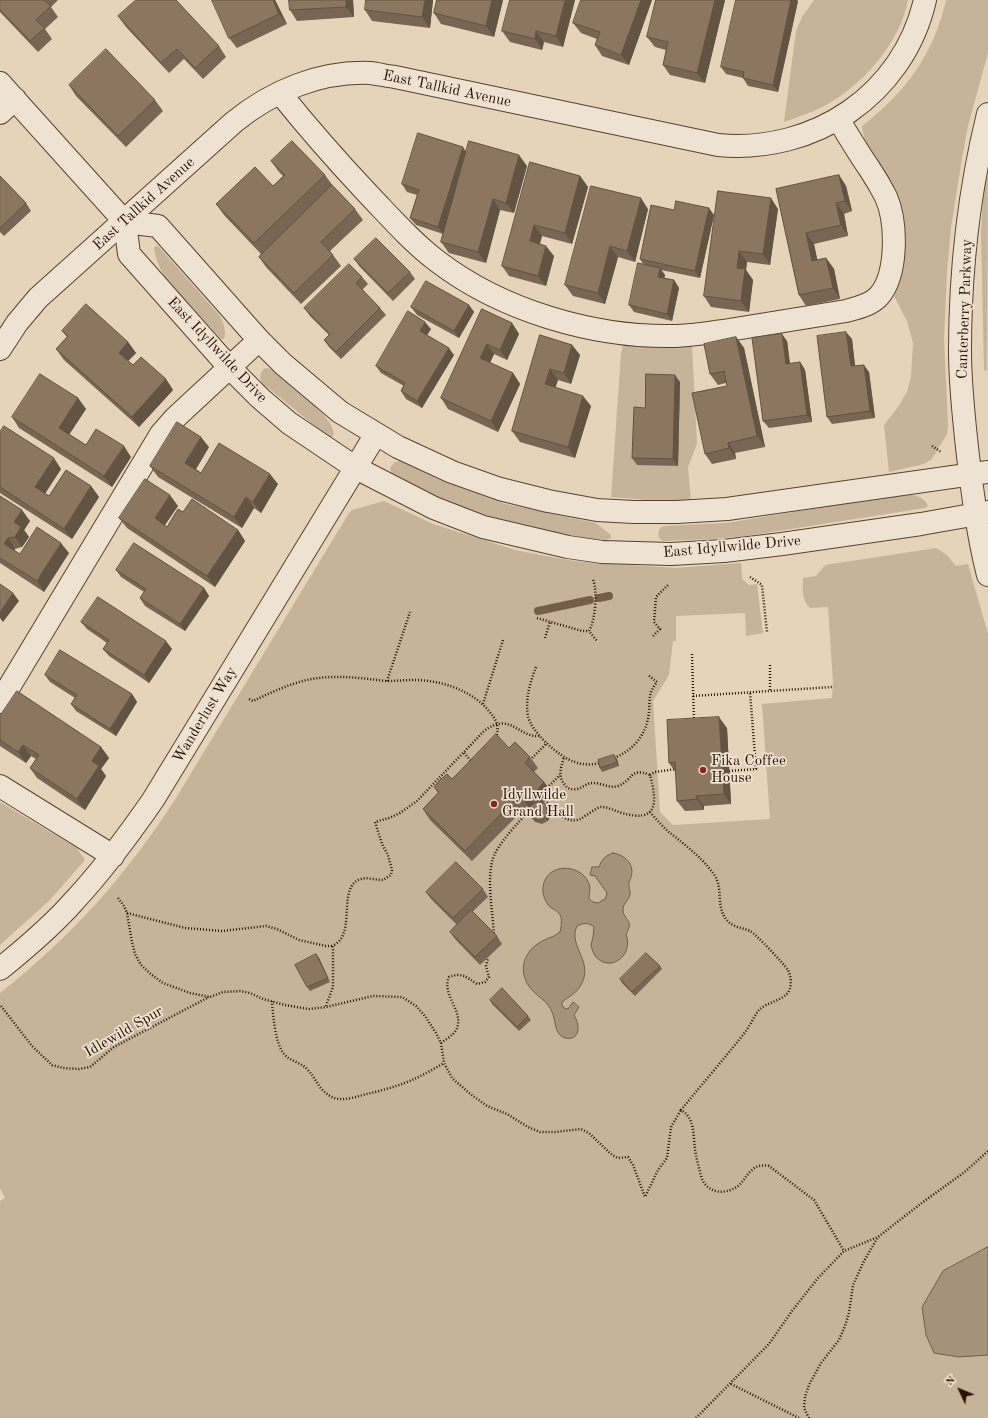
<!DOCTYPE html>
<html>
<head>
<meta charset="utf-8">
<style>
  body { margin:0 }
  #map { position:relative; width:988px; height:1418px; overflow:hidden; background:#e5d4b9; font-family:"Old Standard TT",serif }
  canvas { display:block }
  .north { position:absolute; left:940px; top:1370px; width:40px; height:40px; -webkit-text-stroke:3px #eee3d2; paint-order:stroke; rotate:314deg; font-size:11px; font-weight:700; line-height:16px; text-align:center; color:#2c1100 }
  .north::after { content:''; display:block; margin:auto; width:14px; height:18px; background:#2c1100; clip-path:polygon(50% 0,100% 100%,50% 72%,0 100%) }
</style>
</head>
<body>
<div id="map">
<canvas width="988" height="1418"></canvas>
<div class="north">N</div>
</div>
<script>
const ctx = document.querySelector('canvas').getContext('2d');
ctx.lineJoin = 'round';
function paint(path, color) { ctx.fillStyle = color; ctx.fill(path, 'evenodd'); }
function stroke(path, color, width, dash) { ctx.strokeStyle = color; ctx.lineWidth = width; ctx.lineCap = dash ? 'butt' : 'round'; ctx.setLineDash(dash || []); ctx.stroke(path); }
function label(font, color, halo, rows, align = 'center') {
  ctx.font = font + ' "Old Standard TT",serif'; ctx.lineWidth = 3.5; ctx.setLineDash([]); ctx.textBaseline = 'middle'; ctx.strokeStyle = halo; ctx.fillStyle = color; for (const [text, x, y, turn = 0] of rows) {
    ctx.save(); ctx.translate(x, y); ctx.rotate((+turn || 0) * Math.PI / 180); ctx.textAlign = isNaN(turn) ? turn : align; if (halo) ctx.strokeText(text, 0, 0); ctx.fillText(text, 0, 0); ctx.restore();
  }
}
const green = new Path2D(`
  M814 0H908C901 42 861 87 824 106 811 113 797 117 784 122L796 31 802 17Z
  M946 0H988V53L968 126 962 158 951 228 947 271 944 339 948 426 947 434 932 459 924 464 889 472 884 425 898 407 907 392 911 377 913 343 907 321 894 296 898 284 899 205 865 142 862 126C905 93 934 54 946 0Z
  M988 160 987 369 986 371 984 370 981 234 983 198Z
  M156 246 159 247 220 316C223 323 227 331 224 339H221L165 277C159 268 156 259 154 248Z
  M623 345H692L697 444 688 467 691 501 647 500 611 497 621 353Z
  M265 368 271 369C287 383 321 407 331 425 332 427 333 431 334 434L332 437H330L315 426 262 383C259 377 260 372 265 368Z
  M400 461 442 481 506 504 596 523 611 535V538C604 543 584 537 575 536 538 529 501 521 465 508 440 499 417 487 393 475L390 470 391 466 395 462Z
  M905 494C914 495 925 497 928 506L925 508 746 536 713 539 663 541 659 538 658 533 660 528 664 526 726 523Z
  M384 501 433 524 465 534 515 550 568 560 584 562 676 568 741 563 742 579 749 585 757 584 763 633 746 636 745 613 676 616V641H673L669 675 653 701 660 812 673 825 770 819 762 704 832 698 833 682 828 607 810 608C801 600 803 589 803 578L816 576 825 565 936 548 947 555 956 566 968 564 988 634V1418H0V1201L5 1198 0 1188V993C71 937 127 875 176 798L349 513 352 510Z
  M0 802 77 848 85 860 50 900 0 945Z`);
const water = new Path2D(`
  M613 853C625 855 635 864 631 877 631 879 629 881 629 883 628 886 631 891 630 895 629 900 623 904 623 909 623 921 635 919 626 934 634 955 611 973 596 957 593 953 592 949 591 945L593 937 594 927C588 922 584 923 577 926 567 947 597 963 579 988 575 994 568 997 562 1002V1005L564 1008 568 1009 573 1002 579 1007 574 1015C580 1024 581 1041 565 1038 554 1035 556 1020 552 1012 548 1002 541 999 534 992 519 978 520 957 536 945 543 939 553 938 560 932 561 928 562 922 561 917 559 911 554 910 550 907 545 902 542 893 543 887 546 861 585 863 590 887 590 890 589 895 589 899L593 902 598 903 605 899 607 893 595 876 590 875 592 867H599C602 859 605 856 613 853Z
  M988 1247V1355L959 1357 934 1353 926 1335 922 1307 943 1271Z`);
const stream = new Path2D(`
  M599 598 609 596
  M538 611 590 600`);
const path = new Path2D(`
  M932 446 941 452
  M750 577 762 585 767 632
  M593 580C598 591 595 621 589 631L597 641
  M537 618 582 631H589
  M653 636 660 629 654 622 656 597 669 584
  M545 638 550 622
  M692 654 694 721
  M770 665V691
  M536 667C530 683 525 699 528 716 531 732 560 758 575 762 583 765 592 765 600 763
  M387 681 410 612
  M693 696 832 687
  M249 699 253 701C270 693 289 684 307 680 334 674 360 678 386 681 396 681 405 680 414 680 440 680 471 690 488 710 496 719 500 726 496 737
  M483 704 503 640
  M464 753 472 762
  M614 758C634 750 647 734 649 712 650 699 648 693 657 682L648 675
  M530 760 547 743
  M729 771 756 769 750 692
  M650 775 655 772 676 769
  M547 788 560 775
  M543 798C554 810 569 829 585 816 590 813 596 808 601 807 609 807 615 811 622 813 657 823 658 804 650 775 629 767 634 780 618 786 610 789 600 782 591 783 586 784 582 788 577 789 573 790 568 789 566 786 557 777 561 768 564 757
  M650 812C656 819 662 826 669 832 685 845 703 858 715 876 723 889 716 906 726 919 733 928 741 927 750 931 757 935 783 963 788 970 791 976 792 985 789 991 783 1001 767 1002 759 1010 754 1016 751 1024 746 1031 725 1058 702 1084 681 1110 695 1118 693 1134 695 1149 696 1158 699 1167 701 1176 706 1193 724 1196 738 1186 744 1181 746 1175 752 1170 757 1165 763 1165 769 1166L814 1200 844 1251
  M118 898 124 906 127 913 132 942 135 954 141 965 152 975 163 983 190 993 210 997 223 992 240 991 250 993 263 999 285 1005 309 1009 326 1007 373 996 402 997 416 1006 425 1016 436 1033 441 1043 444 1063 452 1078 469 1093 487 1106 507 1114 528 1127 540 1132H555L581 1129 589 1133 612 1155 618 1158 628 1157 633 1165 645 1197 658 1170 667 1158 671 1127 681 1110
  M127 913 185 928 222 931 266 926 277 929 299 940 326 946H333
  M494 936C493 914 487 883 492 862 495 846 519 822 530 810
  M272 1001C273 1015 275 1043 284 1054 290 1061 300 1062 307 1069 316 1078 318 1089 330 1096 340 1102 352 1098 363 1095 379 1091 396 1087 412 1080 423 1075 434 1069 444 1063
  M1 1006 32 1046 52 1065 63 1068 79 1069 90 1067 114 1047 209 997
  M326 1006 333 987V946C335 944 339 942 340 940 353 924 339 885 361 879 367 877 376 880 383 880L391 875 392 870 388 855 382 844 375 822 389 818 400 813 417 801 484 731C511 711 518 738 540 736
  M441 1043C445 1040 450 1037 453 1034 470 1016 440 996 449 977 462 972 466 977 477 984L485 982 489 977 486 966 488 958
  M731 1384 799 1418
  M696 1418 769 1344 792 1311 818 1278 844 1251 878 1237
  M809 1418 804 1408 805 1397 809 1385 821 1363 839 1340 845 1326 849 1313 853 1285 864 1261 878 1237 923 1202 966 1171 988 1151`);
const minor = new Path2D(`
  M0 83 125 222 129 254 229 367 260 398 289 423 356 468 434 508 483 527 568 547 602 552 671 554 724 551 782 544 921 524 988 512
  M280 93C308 128 338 162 369 195 391 218 412 242 437 261 502 311 595 338 676 336 696 335 716 332 735 329 772 323 809 317 846 311 857 308 871 305 879 296 898 274 897 222 886 197 881 187 875 177 869 168 858 152 848 135 838 119
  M0 113 15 99
  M988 114C969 191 960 271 960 351 960 386 964 421 968 456 973 496 978 536 988 575
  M125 222 158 226 259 340 283 364 340 412 398 447 452 472 500 489 548 501 597 510 634 512H677L727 509 988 472
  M0 349 17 323 38 298 234 122C272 91 320 71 370 73 378 74 387 76 395 77L718 145C814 154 903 95 925 0
  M0 702 161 434 175 418 259 340
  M0 786 113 856
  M0 969C26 948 52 926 74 901 103 870 128 836 153 800L376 434`);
const wall = new Path2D(`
  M0 0H58L51 7 58 17 45 29 52 39 38 52 0 12Z
  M275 0 287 24 237 48 229 38Z
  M289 0H353L354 17 297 21 290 10Z
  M433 0 430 28 372 21 365 10Z
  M437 0H503L494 37 441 24 434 13Z
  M575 0 563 47 544 42 542 50 510 42 502 31Z
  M652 0 629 65 602 56 595 45 597 39 581 33 573 23Z
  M656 0H725L705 83 670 75 663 65 666 50 655 47 647 37Z
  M798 1 778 92 748 86 743 78 726 74 721 67Z
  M118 16 219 46 226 57 203 79 184 59 169 73 126 27Z
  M69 85 155 100 163 111 126 147 76 96Z
  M466 151 527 166 514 213 500 210 486 263 449 253 441 242 443 234 416 225 410 218 417 195 407 192 402 184Z
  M271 161 325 175 333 186 355 209 363 220 330 251 333 255 341 266 301 304 266 267 259 257 261 254 224 215 216 204 273 186 283 176 279 172Z
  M530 162 580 176 588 187 572 244 542 236 540 244 554 256 546 286 509 276 502 266Z
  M839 175 846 186 852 211 844 214 848 236 814 244 817 260 826 258 834 269 840 299 806 306 799 295 776 189Z
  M0 176 26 203 31 211 4 236 0 232Z
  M718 191 778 209 770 265 747 262 746 270 753 280 749 312 711 307 704 296Z
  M648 209 635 262 618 257 605 304 573 296 565 285Z
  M674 210 714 215 700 278 661 270 665 275 664 278 674 280 679 288 672 321 634 312 629 305 643 264 640 259Z
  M354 259 410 272 415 279 393 301 360 267Z
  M362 277 368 284 362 290 380 308 386 315 341 359 329 347 324 340 329 335 310 316 304 308Z
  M469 305 474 312 459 338 417 315 411 307Z
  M482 309 512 323 519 334 507 360 494 354 490 363 513 373 520 384 498 432 448 409 441 398Z
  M431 329 427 335 454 355 422 408 406 399 401 391 404 386 381 373 376 366Z
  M62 331 128 342 136 353 128 361 133 365 166 379 173 390 139 427 64 360 56 349 67 337Z
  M540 335 572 345 580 355 571 384 558 380 555 387 591 406 575 458 520 442 512 431Z
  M736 337 744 348 765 447 735 453 736 459 712 464 705 454 727 386 726 383 718 385 710 374Z
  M852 339 855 366 869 372 875 418 832 424 827 417Z
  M787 341 790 364 800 362 805 370 812 422 769 428 763 421Z
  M680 382 678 466 637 465 632 458 645 408Z
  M78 398 86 409 69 434 86 445 131 457 112 487 19 428 12 417Z
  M0 432 61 469 45 493 49 496 91 486 99 497 72 539 0 493Z
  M209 447 196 469 201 473 278 484 261 513 254 508 242 528 158 477 150 466Z
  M0 496 30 521 24 530 29 537 22 547 15 549 14 551 20 554 69 553 44 592 0 563Z
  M178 506 165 525 167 527 183 512 238 530 245 541 215 587 127 528 119 518Z
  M116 570 204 588 209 596 185 631 145 606 140 598 144 592 121 577Z
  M81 622 172 649 149 683 109 656 103 649 107 643 87 629Z
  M45 675 132 694 137 702 116 736 76 711 71 704 75 698 50 682Z
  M0 716 101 747 109 758 101 769 106 776 85 810 37 778 30 768 36 759 31 756 26 763 0 746Z
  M727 728 731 804 704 806V810L685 811 677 801 676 773 669 763Z
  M509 748 530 757 538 768 534 772 544 782 552 793 543 803 545 804 548 807 550 816 548 821 542 824 535 822 532 818 529 809 527 806 472 861 430 820 423 809 438 793 434 787 452 779Z
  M617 759 619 766 602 772 600 768Z
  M483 889 488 897 472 912 497 936 502 944 480 965 455 939 450 932 457 925 431 899 426 892Z
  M316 954 319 958 330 982 310 991 307 987Z
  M660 966 662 969 635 996 622 983 620 979Z
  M490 1000 528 1016 531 1020 519 1031 492 1004Z`);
const shadedWall = new Path2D(`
  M273 0H275L287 24 279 14Z
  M346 0H353L354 17 346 7Z
  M425 0H433L430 28 422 17Z
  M492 0H503L494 37 486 26Z
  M565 0H575L563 47 556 36Z
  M641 0H652L629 65 621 55Z
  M715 0H725L705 83 697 73Z
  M791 0H797L798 1 778 92 773 85Z
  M536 31 544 42 542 50 535 39Z
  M463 147 468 155 443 234 438 227Z
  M519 155 527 166 514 213 506 203Z
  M839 175 846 186 852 211 845 201Z
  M580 176 588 187 572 244 565 233Z
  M641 198 648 209 635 262 627 251Z
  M771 198 778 209 770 265 763 254Z
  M493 199 500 210 486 263 478 252Z
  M836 203 844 214 848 236 841 225Z
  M709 208 714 215 700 278 695 271Z
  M534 225 542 236 537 252 530 241Z
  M806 233 814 244 820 272 812 261Z
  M546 246 554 256 546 286 538 276Z
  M610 246 618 257 605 304 598 293Z
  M739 251 747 262 746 270 753 280 749 312 741 301 737 268Z
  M826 258 834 269 840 299 833 288Z
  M660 268 665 275 663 284 658 277Z
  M674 280 679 288 672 321 667 314Z
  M469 305 474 312 459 338 454 331Z
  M425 322 431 329 425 338 420 331Z
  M512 323 519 334 507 360 500 350Z
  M846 332 852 339 856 374 851 366Z
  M782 334 787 341 791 372 786 364Z
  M736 337 744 348 765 447 757 436Z
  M128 342 136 353 126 363 119 353Z
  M487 344 494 354 487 369 480 358Z
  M572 345 580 355 571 384 564 373Z
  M449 348 454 355 422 408 417 401Z
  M800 362 805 370 812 422 807 415Z
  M864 365 869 372 875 418 870 411Z
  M550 369 558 380 553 395 545 384Z
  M513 373 520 384 498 432 491 421Z
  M675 375 680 382 678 466 673 459Z
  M166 379 173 390 139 427 132 417Z
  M583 396 591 406 575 458 568 447Z
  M78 398 86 409 67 438 59 428Z
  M201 437 209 447 193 474 185 463Z
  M728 443 735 453 736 459 729 448Z
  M124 446 131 457 112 487 104 476Z
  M54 458 61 469 43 497 35 487Z
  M270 474 278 484 261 513 253 502Z
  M91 486 99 497 72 539 64 529Z
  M170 495 178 506 162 529 155 518Z
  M246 497 254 508 242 528 234 517Z
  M22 510 30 521 24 530 29 537 22 547 15 537 14 522Z
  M238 530 245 541 215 587 207 576Z
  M8 538 15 549 12 555 4 544Z
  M61 543 69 553 44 592 37 581Z
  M204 588 209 596 185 631 180 624Z
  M13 593 19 601 3 622 0 618V612Z
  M166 641 172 649 149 683 144 675Z
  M132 694 137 702 116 736 110 729Z
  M719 717 727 728 731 804 724 794Z
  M23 745 31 756 26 763 18 752Z
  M101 747 109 758 101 769 106 776 85 810 77 799 92 761Z
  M614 755 617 759 619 766 617 762Z
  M544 782 552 793 541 805 533 795Z
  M529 796 536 806 532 811 524 801Z
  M696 796 704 806V810L697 799Z
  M545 804 548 807 550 816 548 821 545 817Z
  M316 954 319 958 330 982Z`);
const building = new Path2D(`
  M0 0H44L51 6 36 20 45 28 30 41 0 10Z
  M136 0H176L219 46 195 68 177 49 161 63 118 16Z
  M212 0H273L279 14 229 38Z
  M289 0H346V7L290 10Z
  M366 0H425L422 17 365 10Z
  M437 0H492L486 26 434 13Z
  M510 0H565L556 36 536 31 535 39 502 31Z
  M581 0H641L621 55 595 45 600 32 573 23Z
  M656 0H715L697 73 663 65 668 42 647 37Z
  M736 0H791L773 85 743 78 744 72 721 67Z
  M106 49 155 100 118 136 69 85Z
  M418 133 463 147 438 227 410 218 419 190 402 184Z
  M292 141 325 175 254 243 216 204 255 167 273 186 285 175 271 161Z
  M469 141 519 155 506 203 493 199 478 252 441 242Z
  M530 162 580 176 565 233 534 225 530 241 546 246 538 276 502 266Z
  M839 175 845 201 836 203 841 225 806 233 812 261 826 258 833 288 799 295 776 189Z
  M0 176 26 203 0 228Z
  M332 185 355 209 321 242 333 255 294 293 259 257Z
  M591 186 641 198 627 251 610 246 598 293 565 285Z
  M718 191 771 198 763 254 739 251 737 268 745 269 741 301 704 296Z
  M676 201 709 208 695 271 640 259 651 205 674 210Z
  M376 238 410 272 388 293 354 259Z
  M638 263 660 268 658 277 674 280 667 314 629 305Z
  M349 264 362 277 356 283 380 308 336 352 324 340 330 334 304 308Z
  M426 281 469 305 454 331 411 307Z
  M86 304 128 342 119 353 133 365 141 357 166 379 132 417 56 349 68 336 62 331Z
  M482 309 512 323 500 350 487 344 480 358 513 373 491 421 441 398Z
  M408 311 425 322 420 331 449 348 417 401 401 391 405 383 376 366Z
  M846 332 851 366 864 365 870 411 827 417 817 336Z
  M782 334 786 364 800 362 807 415 763 421 752 338Z
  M540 335 572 345 564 373 550 369 545 384 583 396 568 447 512 431Z
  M736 337 757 436 728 443 729 448 705 454 692 393 727 386 724 371 710 374 704 344Z
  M40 374 78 398 59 428 86 445 96 429 124 446 104 476 12 417Z
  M646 374 675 375 673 459 632 458 634 407 645 408Z
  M177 422 201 437 185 463 201 473 219 443 270 474 253 502 246 497 234 517 150 466Z
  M4 426 54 458 35 487 49 496 66 470 91 486 64 529 0 487V432Z
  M145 479 170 495 155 518 167 527 178 509 183 512 192 499 238 530 207 576 119 518Z
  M0 496 22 510 14 522 21 527 15 537 8 538 4 544 20 554 37 527 61 543 37 581 0 558Z
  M134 543 204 588 180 624 140 598 146 589 116 570Z
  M0 584 13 593 0 612Z
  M98 597 166 641 144 675 103 649 109 640 81 622Z
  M60 650 132 694 110 729 71 704 77 695 45 675Z
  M17 691 101 747 92 761 99 766 77 799 30 768 39 755 23 745 18 752 0 740V716Z
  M719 717 724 794 696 796 697 799 677 801 675 762 669 763 667 720Z
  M496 734 509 748 515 742 530 757 525 763 544 782 533 795 529 796 524 801 519 795 465 851 423 809 439 792 434 787 440 780 447 774 452 779Z
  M614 755 617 762 600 768 598 760Z
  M539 801 545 804 548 812 545 817 540 821 532 818 528 811 531 805Z
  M456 862 483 889 453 918 426 892Z
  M471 910 497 936 475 957 450 932Z
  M646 953 660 966 632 992 620 979Z
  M316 954 328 978 307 987 295 965Z
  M502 988 528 1016 517 1027 490 1000Z`);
const markers = [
  [703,770,4,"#8f2418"],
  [494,804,4,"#8f2418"]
];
const streetNames = [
  ["East Tallkid Avenue",447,89,12],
  ["East Tallkid Avenue",144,204,-42],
  ["Canterberry Parkway",965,309,-88],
  ["East Idyllwilde Drive",217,350,47],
  ["East Idyllwilde Drive",732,547,-5],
  ["Wanderlust Way",205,715,-59],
  ["Idlewild Spur",124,1032,-30]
];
const poiNames = [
  ["Fika Coffee",711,761],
  ["House",711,778],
  ["Idyllwilde",502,795],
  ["Grand Hall",502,812]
];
paint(green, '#c6b39a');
paint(water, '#a6927a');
stroke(water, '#755e49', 1);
stroke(stream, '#755e49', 8);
stroke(minor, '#5a422e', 24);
stroke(path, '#2c1100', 2.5, [1, 2]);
stroke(minor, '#eee3d2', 22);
paint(wall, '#786553');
paint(shadedWall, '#625343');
paint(building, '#8c7660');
stroke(building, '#625343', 1);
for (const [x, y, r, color] of markers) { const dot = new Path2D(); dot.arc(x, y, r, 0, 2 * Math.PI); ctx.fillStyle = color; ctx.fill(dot); stroke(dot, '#eee3d2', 1.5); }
label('15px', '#2c1100', '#eee3d2', streetNames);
label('15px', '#2c1100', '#eee3d2', poiNames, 'left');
</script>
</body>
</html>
